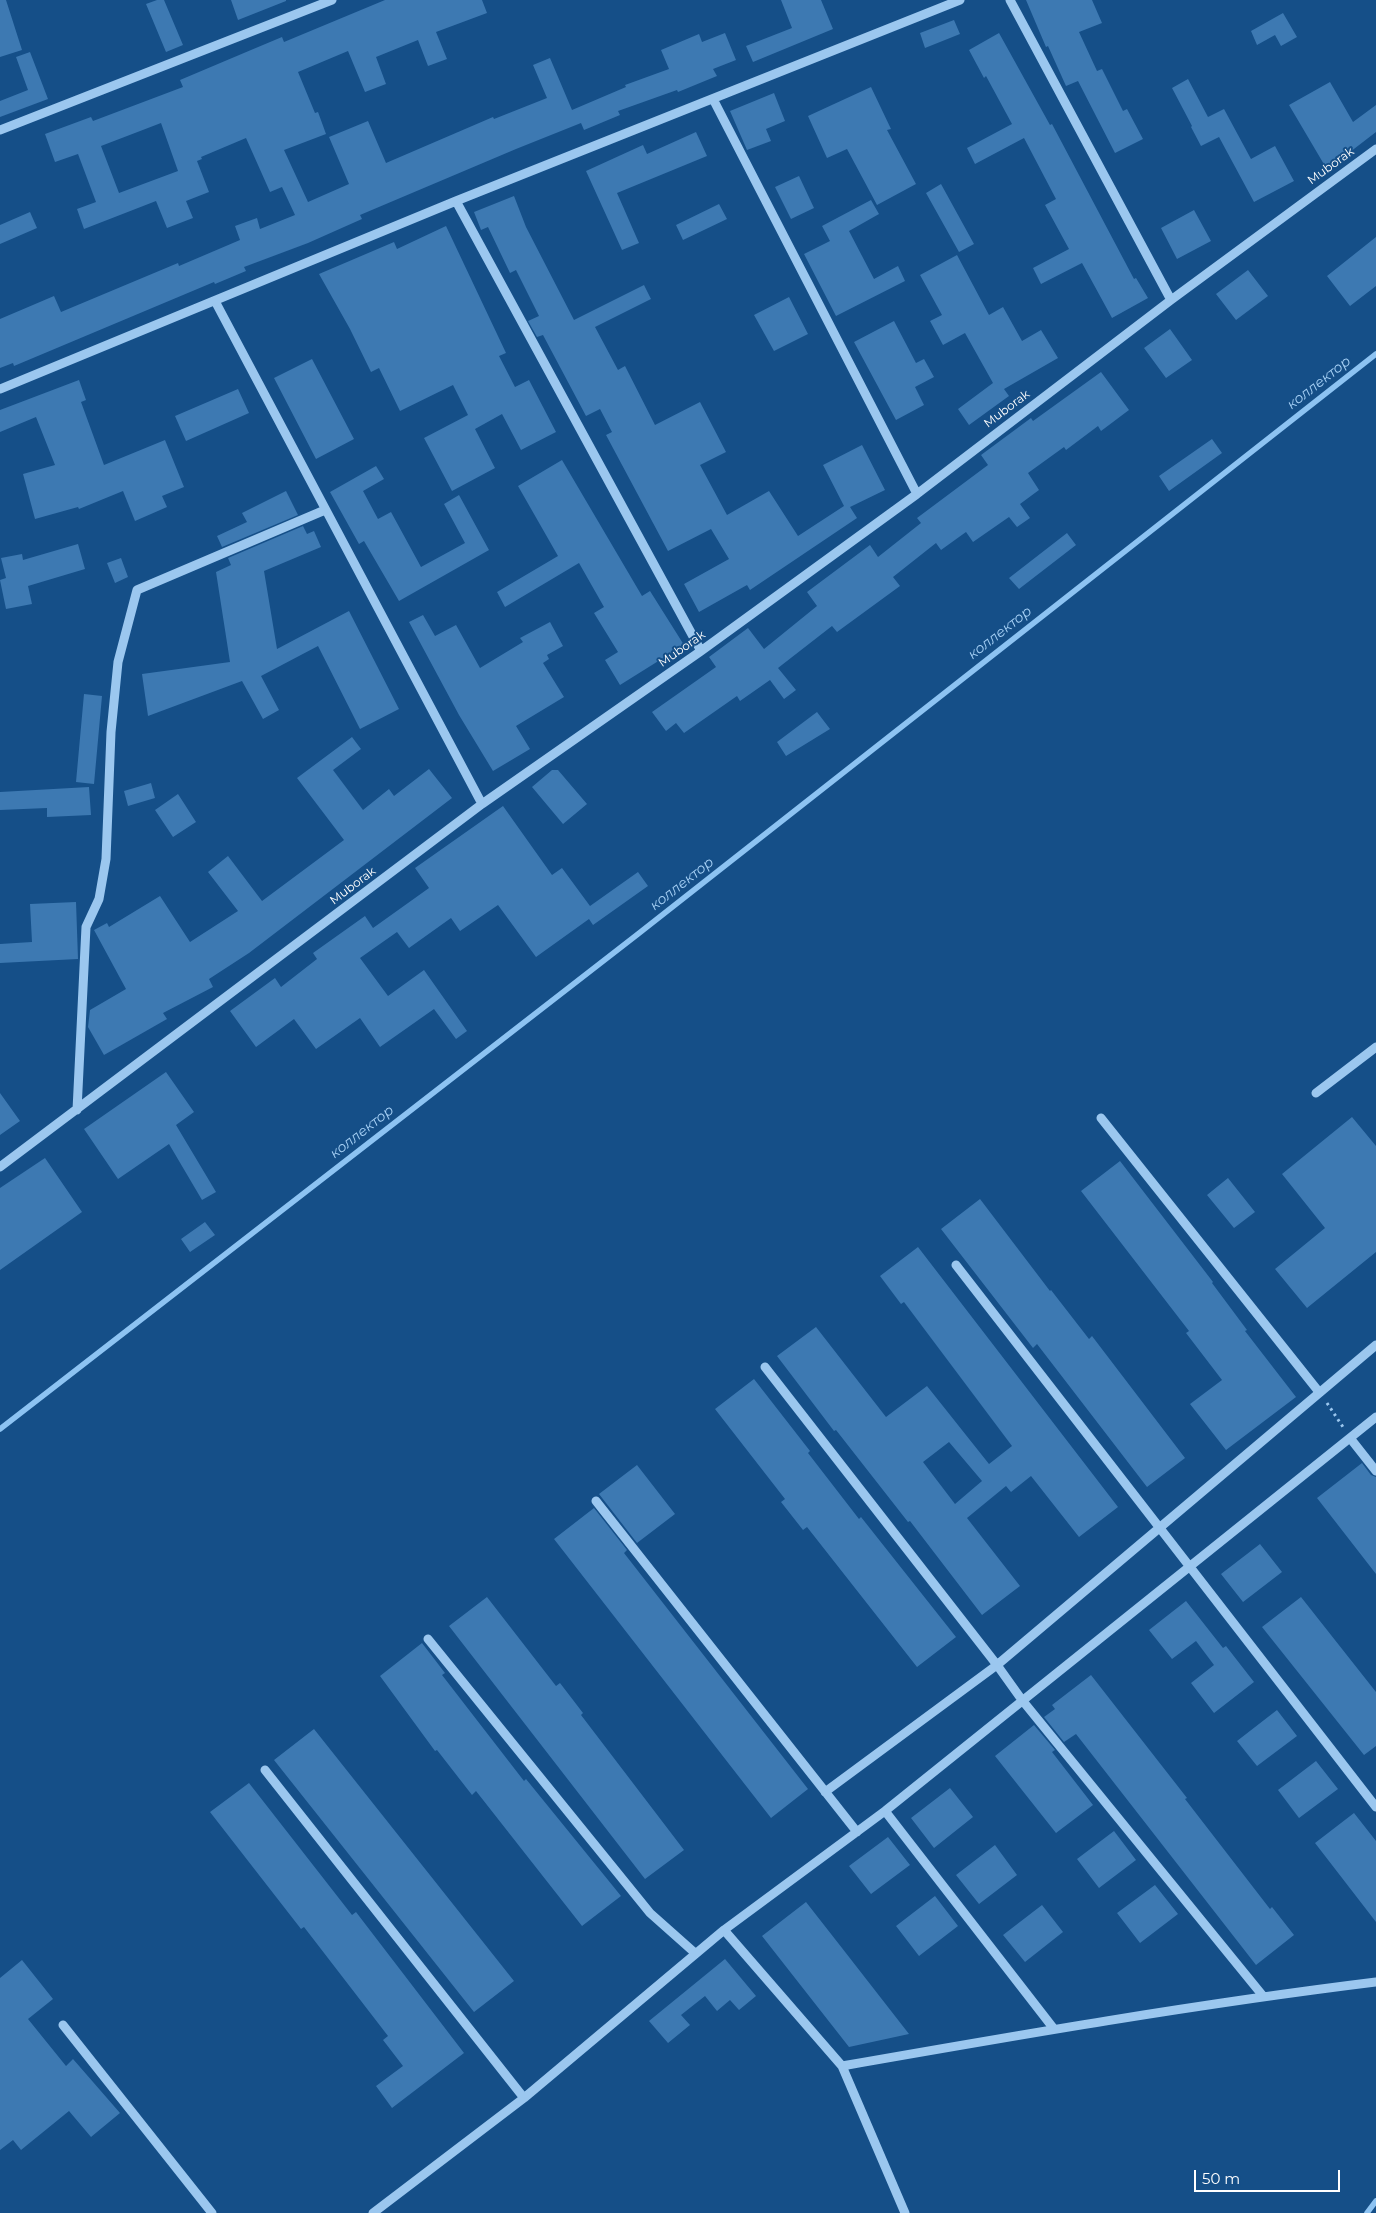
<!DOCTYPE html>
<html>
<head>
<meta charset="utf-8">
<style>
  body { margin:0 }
  #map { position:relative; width:1376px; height:2213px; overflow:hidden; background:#154f88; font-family:Montserrat,sans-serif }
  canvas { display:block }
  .scale { position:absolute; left:1194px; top:2170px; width:146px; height:22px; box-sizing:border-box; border:2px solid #fff; border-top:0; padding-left:6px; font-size:15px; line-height:18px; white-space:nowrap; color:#fff; -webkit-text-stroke:4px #154f88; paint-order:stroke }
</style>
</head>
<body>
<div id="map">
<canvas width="1376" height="2213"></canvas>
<div class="scale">50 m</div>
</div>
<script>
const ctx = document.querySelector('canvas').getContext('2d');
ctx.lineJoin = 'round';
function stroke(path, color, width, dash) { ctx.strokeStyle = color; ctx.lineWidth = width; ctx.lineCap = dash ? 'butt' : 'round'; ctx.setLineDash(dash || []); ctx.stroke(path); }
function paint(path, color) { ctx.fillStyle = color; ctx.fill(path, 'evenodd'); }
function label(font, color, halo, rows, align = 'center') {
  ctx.font = font + ' Montserrat,sans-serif'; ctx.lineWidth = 4; ctx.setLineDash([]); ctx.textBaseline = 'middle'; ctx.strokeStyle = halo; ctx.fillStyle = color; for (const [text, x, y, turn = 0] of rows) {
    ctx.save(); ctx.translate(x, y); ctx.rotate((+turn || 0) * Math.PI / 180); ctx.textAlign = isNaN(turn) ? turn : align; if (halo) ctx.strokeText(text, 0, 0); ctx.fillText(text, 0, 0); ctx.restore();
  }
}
const stream = new Path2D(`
  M0 1429 638 934 1376 354
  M1367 2213 1376 2201`);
const building = new Path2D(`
  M0 0H6L22 50 0 57Z
  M157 0H164L183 45 166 52 146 4Z
  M231 0H286V1L238 20Z
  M385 0H482L487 13 436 32 447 59 428 66 418 40 376 57 386 84 365 92 348 51 298 72 315 113 318 112 326 134 284 150 308 202 349 184 329 137 368 121 386 163 493 117 494 119 547 98 533 65 550 58 572 110 626 87 625 85 669 69 661 50 699 34 702 42 725 33 736 60 713 69 717 76 678 92 677 90 618 111 620 115 584 130 581 123 516 149 360 215 362 219 308 243 244 267 246 271 215 284 214 282 14 366 13 363 0 368V319L54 296 61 312 178 263 179 266 240 240 235 226 257 218 260 229 295 215 282 187 270 192 246 138 201 157 202 159 197 161 209 192 186 201 193 218 167 228 156 201 84 229 77 209 96 202 78 154 55 162 45 134 91 117 93 121 183 87 180 80 251 50 282 37 284 42ZM161 123 178 171 119 193 101 146Z
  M781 0H821L833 29 753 62 746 46 792 28Z
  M1026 0H1092L1102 23 1079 32 1097 71 1102 69 1123 111 1127 109 1143 139 1115 153 1078 81 1066 86 1048 46 1046 47Z
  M1283 13 1297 37 1281 46 1275 35 1257 45 1251 31Z
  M954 20 960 34 925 48 920 33Z
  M999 33 1050 125 1052 124 1134 279 1136 278 1148 298 1112 318 1082 263 1041 284 1033 268 1069 249 1045 205 1056 199 1024 138 975 164 967 148 1012 124 986 76 984 78 969 50Z
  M30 52 48 99 0 117V101L28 90 16 57Z
  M1188 79 1208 117 1224 109 1251 159 1275 146 1294 181 1254 202 1219 137 1201 146 1191 127 1192 126 1172 88Z
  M1330 82 1353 122 1376 105V132L1350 152 1325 166 1289 105Z
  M871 87 891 129 887 130 916 184 877 205 847 149 827 158 808 116Z
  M774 93 785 121 766 129 771 141 747 150 730 111Z
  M696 132 707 156 617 193 639 243 622 250 586 171 643 145 647 154Z
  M799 176 814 208 791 219 775 187Z
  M941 184 974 244 959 252 926 193Z
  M514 196 526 227 574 320 644 285 651 299 595 327 618 370 625 366 655 425 700 402 726 452 700 465 727 515 769 491 798 536 844 506 823 465 862 445 885 490 850 507 857 518 750 590 747 585 699 612 684 584 729 559 711 529 668 551 606 435 612 432 600 409 586 416 543 335 537 337 528 321 539 316 516 270 510 273 488 227 481 230 474 212Z
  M871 200 879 214 849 231 874 279 898 266 905 281 836 316 804 254 830 241 822 226Z
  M719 204 727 219 683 240 676 225Z
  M1194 210 1211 241 1177 259 1161 228Z
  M30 212 37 228 0 244V225Z
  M446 226 506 353 499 356 515 387 529 380 556 432 521 450 502 414 475 429 495 468 452 491 424 438 468 415 453 385 400 411 379 368 371 372 350 329 319 274 394 242 397 249Z
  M1376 237V286L1350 306 1327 276Z
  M957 255 989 315 1003 307 1022 341 1041 330 1058 358 1004 389 1009 396 969 425 958 409 993 383 965 333 943 345 930 321 942 315 920 275Z
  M1248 270 1268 296 1236 320 1216 294Z
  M789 297 808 334 774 351 754 315Z
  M894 321 916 363 924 359 934 377 915 387 924 405 896 420 854 342Z
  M1170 329 1192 360 1166 378 1144 348Z
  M312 359 354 439 316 459 274 378Z
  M1101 372 1129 410 1101 431 1098 426 1066 450 1064 447 1028 473 1039 490 1020 504 1030 518 1017 527 1009 517 973 542 966 532 941 550 936 543 893 577 900 586 837 632 832 626 778 668 796 690 784 699 770 680 740 701 737 696 684 733 676 723 666 731 652 712 716 667 709 657 748 628 764 649 817 606 807 592 870 545 878 557 921 523 917 518 988 465 981 455 1031 418 1033 421Z
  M79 380 86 400 81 402 104 465 165 440 184 487 162 496 167 507 135 521 123 491 79 509 78 507 35 519 23 474 55 465 36 417 0 432V410Z
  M238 389 249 413 186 441 175 416Z
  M1212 439 1222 453 1169 491 1159 476Z
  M562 460 642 596 650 591 684 645 620 685 605 660 618 652 594 613 604 607 579 563 505 607 497 592 558 556 518 486Z
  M376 466 384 479 363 491 378 519 391 512 421 567 465 543 444 504 459 495 489 550 399 601 364 541 359 544 330 492Z
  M286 491 298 515 222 547 217 536 247 522 242 513Z
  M303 526 307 534 314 531 321 547 264 571 277 649 349 611 399 709 360 729 318 646 261 676 279 710 263 719 242 681 148 716 142 674 230 662 216 572 231 565 228 558Z
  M1067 533 1076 545 1019 589 1009 578Z
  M78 544 85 569 28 586 32 604 6 609 0 580 6 578 1 558 22 554 23 560Z
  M121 558 128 577 115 583 107 563Z
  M423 615 435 636 456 625 480 668 523 642 520 638 550 622 563 646 547 655 549 659 543 663 564 697 516 726 530 749 493 771 459 715 409 622Z
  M84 694 102 696 94 784 76 782Z
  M817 712 830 729 786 756 777 742Z
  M352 737 361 749 333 770 363 810 389 789 394 796 429 769 452 798 249 953 209 979 213 987 163 1013 167 1019 104 1055 88 1027 90 1010 126 989 94 930 107 923 109 927 160 896 190 942 238 911 208 872 228 856 262 901 344 840 297 778Z
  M552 770H558L587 804 563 824 532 787Z
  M151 783 155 798 128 806 124 791Z
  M89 787 91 815 47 817V808L0 810V792Z
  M178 794 196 822 173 837 155 810Z
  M503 806 552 875 562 868 590 906 638 872 648 886 593 925 589 919 536 957 498 905 460 931 451 918 409 948 397 932 360 958 388 996 424 970 467 1031 456 1039 434 1009 380 1047 360 1018 316 1049 294 1019 256 1047 230 1011 275 978 281 987 317 959 313 953 365 916 373 928 429 888 415 868Z
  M76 902 78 959 0 963V944L32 942 30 904Z
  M166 1072 194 1112 176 1125 216 1192 202 1200 169 1144 118 1179 84 1129Z
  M0 1093 20 1121 0 1135Z
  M1352 1117 1376 1146V1252L1307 1308 1275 1269 1325 1228 1282 1174Z
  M45 1158 82 1212 0 1270V1188Z
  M1120 1161 1213 1282 1212 1283 1247 1330 1245 1331 1296 1397 1226 1450 1190 1404 1222 1380 1186 1333 1189 1331 1081 1191Z
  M1228 1178 1255 1212 1234 1228 1207 1195Z
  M980 1199 1050 1291 1051 1290 1089 1339 1092 1336 1185 1458 1147 1487 1037 1344 1033 1348 941 1229Z
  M205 1222 215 1235 190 1252 181 1239Z
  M918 1247 1118 1507 1079 1537 1031 1476 1011 1492 1006 1486 967 1518 1020 1586 982 1615 910 1521 908 1522 836 1430 834 1431 777 1356 816 1327 886 1417 927 1386 989 1464 1012 1446 904 1302 901 1304 880 1276ZM949 1442 982 1481 955 1504 923 1462Z
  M754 1379 810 1451 808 1453 859 1519 861 1517 956 1637 917 1667 807 1527 803 1530 781 1502 785 1499 715 1409Z
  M1362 1463 1371 1475 1376 1477V1574L1317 1498Z
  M637 1465 675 1514 637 1543 599 1494Z
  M594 1508 627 1550 624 1553 808 1789 771 1818 554 1539Z
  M1260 1544 1282 1572 1243 1602 1221 1574Z
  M487 1597 556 1686 560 1683 583 1713 581 1715 684 1850 645 1879 449 1626Z
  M1301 1597 1376 1692V1746L1364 1755 1262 1627Z
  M1186 1601 1223 1648 1226 1646 1254 1682 1214 1713 1191 1683 1214 1665 1196 1641 1172 1659 1149 1630Z
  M422 1643 445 1673 442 1675 524 1781 526 1779 621 1896 582 1926 476 1791 472 1795 437 1750 435 1751 380 1676Z
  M1091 1675 1187 1798 1185 1799 1270 1909 1272 1907 1294 1935 1256 1965 1076 1734 1064 1742 1044 1717 1055 1709 1052 1705Z
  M1277 1710 1297 1736 1257 1766 1237 1741Z
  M1034 1725 1055 1750 1052 1752 1093 1805 1056 1833 995 1756Z
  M314 1729 514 1981 474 2012 274 1760Z
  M1316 1761 1338 1789 1299 1818 1278 1790Z
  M249 1783 352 1915 356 1912 464 2053 392 2108 376 2086 403 2066 383 2040 388 2036 304 1927 301 1929 210 1812Z
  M950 1788 973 1817 934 1848 911 1818Z
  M1354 1813 1376 1841V1922L1315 1843Z
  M1114 1831 1136 1860 1099 1888 1077 1859Z
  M888 1837 910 1865 871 1894 849 1866Z
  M995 1845 1017 1875 979 1904 956 1875Z
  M1155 1885 1178 1914 1140 1943 1117 1913Z
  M935 1896 958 1926 919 1956 896 1926Z
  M806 1902 842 1948 909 2034 849 2047 762 1936Z
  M1042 1905 1063 1932 1025 1962 1003 1935Z
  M725 1959 756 1996 739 2010 730 2000 717 2011 705 1996 681 2015 690 2025 668 2043 649 2021Z
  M22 1960 53 1999 28 2019 66 2066 73 2059 120 2113 91 2137 69 2111 21 2150 13 2140 0 2150V1978Z`);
const path = new Path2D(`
  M1327 1403 1343 1427`);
const minor = new Path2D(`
  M1010 0 1171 300
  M713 99 917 494
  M0 130 332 0
  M456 201 701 651
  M215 301 482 804
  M0 389 456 201 960 0
  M1316 1093 1376 1047
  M77 1110 86 927 99 899 106 859 111 732 118 662 137 590 325 510
  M1101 1118 1319 1392
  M0 1167 482 804 701 651 917 494 1171 300 1376 149
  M956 1265 1376 1807
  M765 1367 997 1665 1022 1700 1263 1996
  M1350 1438 1376 1471
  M596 1501 857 1832
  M428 1639 650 1913 695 1953
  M265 1770 524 2098
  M825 1792 997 1665 1376 1345
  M885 1811 1054 2029
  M724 1930 842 2066 905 2213
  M63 2025 212 2213
  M842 2066C1019 2035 1197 2004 1376 1982
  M373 2213 524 2098 724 1930 885 1811 1376 1417`);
const streetNames = [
  ["Muborak",1331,166,-36],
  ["Muborak",1007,409,-37],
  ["Muborak",682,649,-35],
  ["Muborak",353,886,-37]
];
const waterNames = [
  ["коллектор",1319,383,-38],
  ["коллектор",1000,633,-38],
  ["коллектор",682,884,-38],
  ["коллектор",362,1132,-38]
];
stroke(stream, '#8dc3f2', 5.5);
paint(building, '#3d79b2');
stroke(path, '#9bc7ef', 3, [2.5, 4]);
stroke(minor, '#9bc7ef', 9);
label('12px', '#fff', '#154f88', streetNames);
label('italic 14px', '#a7d1f6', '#154f88', waterNames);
</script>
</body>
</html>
